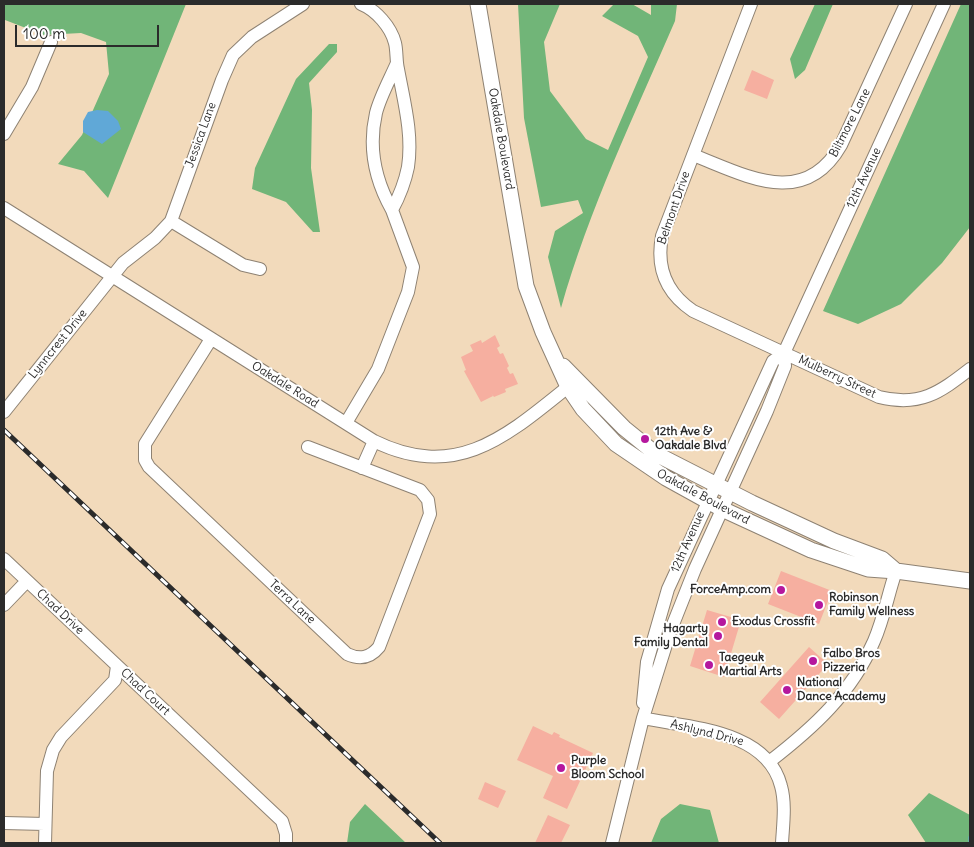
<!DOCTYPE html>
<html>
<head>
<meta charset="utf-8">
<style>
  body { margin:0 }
  #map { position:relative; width:974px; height:847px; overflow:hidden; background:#f2dabb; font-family:Delius,sans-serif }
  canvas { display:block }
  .frame { position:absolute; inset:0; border:5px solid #2b2b2b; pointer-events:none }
  .scale { position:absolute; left:15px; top:25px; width:144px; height:22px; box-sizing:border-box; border:2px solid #2b2b2b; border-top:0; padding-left:6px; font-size:15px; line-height:18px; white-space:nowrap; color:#2b2b2b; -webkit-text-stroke:4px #fff; paint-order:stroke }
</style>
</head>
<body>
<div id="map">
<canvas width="974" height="847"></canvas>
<div class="frame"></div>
<div class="scale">100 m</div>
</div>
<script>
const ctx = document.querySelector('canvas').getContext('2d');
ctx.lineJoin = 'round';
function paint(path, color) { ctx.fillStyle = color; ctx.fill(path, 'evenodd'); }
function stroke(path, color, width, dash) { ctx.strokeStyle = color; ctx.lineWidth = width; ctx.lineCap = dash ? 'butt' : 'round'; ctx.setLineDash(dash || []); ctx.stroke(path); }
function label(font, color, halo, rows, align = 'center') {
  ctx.font = font + ' Delius,sans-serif'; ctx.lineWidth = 4; ctx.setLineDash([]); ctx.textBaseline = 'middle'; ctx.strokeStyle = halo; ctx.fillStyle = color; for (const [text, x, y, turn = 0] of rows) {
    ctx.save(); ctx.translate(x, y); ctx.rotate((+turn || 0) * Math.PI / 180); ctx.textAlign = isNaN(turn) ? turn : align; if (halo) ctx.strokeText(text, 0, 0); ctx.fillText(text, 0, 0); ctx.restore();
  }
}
const forest = new Path2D(`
  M4 4H186L108 198 84 171 58 164 82 135 109 74 106 42 81 33 44 35 5 20 4 22Z
  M518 4H560L544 42 550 91 586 139 608 150 648 57 638 36 602 16 614 4H632L651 15V4H677L675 21C634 116 589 209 561 308L548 257 555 231 583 213 578 200 541 207 524 118Z
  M815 4H833L805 70 795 79 790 59Z
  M961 4H970V227L942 263 901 304 858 324 823 311Z
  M329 44H337V52L309 83 312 110 311 168 320 232H313L286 202 252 189 255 168 296 79Z
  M929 793 970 815V843H926L908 815Z
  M365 804 406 843H347L350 822Z
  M680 804 710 810 719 843H651L661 819Z`);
const water = new Path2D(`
  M97 110 108 111 118 121 121 129 102 144 83 132V121L88 112Z`);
const stream = new Path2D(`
  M970 843V837`);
const building = new Path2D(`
  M752 70 774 80 767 99 744 90Z
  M495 335 500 346 497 348 500 354 503 353 509 366 507 368 510 374 513 373 518 384 505 389 506 392 494 397 491 393 493 396 481 402 464 371 466 370 461 357 473 351 470 345 481 340 482 343Z
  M781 571 832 591 819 624 768 604Z
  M707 610 741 620 724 677 690 666Z
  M809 647 828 664 779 719 760 702Z
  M533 726 552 735 554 732 560 735 559 737 593 753 567 809 543 798 553 776 517 760Z
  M485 782 506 791 498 808 478 799Z
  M548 815 570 825 561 843H535Z`);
const minor = new Path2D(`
  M751 4 662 236C656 268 666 293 693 311L879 397C920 407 939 393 970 369
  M4 134 32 87 51 42
  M693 155C745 175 804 210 841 145L906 4
  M4 208 374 441C459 483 510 433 574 382
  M392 210C375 180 368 148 376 113 380 97 390 79 397 63
  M171 221 243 265 260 269
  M211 339 145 444V460L149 467 347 654C360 660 370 658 379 647L430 514 428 500 420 490 308 447
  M4 412 123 263 155 238 171 221 222 80 233 55 252 37 303 4
  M346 423 378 369 408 292 413 267 392 210C399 197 405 182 408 167 413 134 404 102 398 69 396 61 397 51 395 43 391 27 376 10 361 4
  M362 468 374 441
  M4 559 282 821 286 834V843
  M4 605 27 581
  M643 703 647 662 668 589 773 361 784 353
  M643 718C690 728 767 730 781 786 786 804 783 825 782 843
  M769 762C813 728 852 693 874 641 884 618 888 594 896 571
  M4 823 45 824
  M45 843 47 771 53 750 61 737 115 680 117 666
  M612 843 643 718 670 632 695 569 767 411 785 366 784 353 944 4`);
const major = new Path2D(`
  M478 4 526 286 543 332 568 387 583 409 616 444 666 478 722 509 811 550 868 569 896 571 970 581
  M563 366 624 428 656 454 752 503 834 541 882 559 896 571`);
const rail = new Path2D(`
  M4 430 440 843`);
const markers = [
  [645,439,5,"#b5179e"],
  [781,590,5,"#b5179e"],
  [819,605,5,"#b5179e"],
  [722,622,5,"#b5179e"],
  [718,636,5,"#b5179e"],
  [813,661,5,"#b5179e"],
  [709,665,5,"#b5179e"],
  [787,690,5,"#b5179e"],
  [561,768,5,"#b5179e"]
];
const streetNames = [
  ["Biltmore Lane",850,123,-63],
  ["Jessica Lane",201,135,-70],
  ["Oakdale Boulevard",501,139,80],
  ["12th Avenue",864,178,-65],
  ["Belmont Drive",674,208,-71],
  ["Lynncrest Drive",58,344,-51],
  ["Mulberry Street",837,377,25],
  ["Oakdale Road",285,385,32],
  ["Oakdale Boulevard",703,497,28],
  ["12th Avenue",688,542,-66],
  ["Terra Lane",292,602,43],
  ["Chad Drive",60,612,43],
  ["Chad Court",145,692,43],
  ["Ashlynd Drive",707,733,14]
];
const poiNames = [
  ["12th Ave &",655,432],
  ["Oakdale Blvd",655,446],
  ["ForceAmp.com",771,590,"right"],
  ["Robinson",829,598],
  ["Family Wellness",829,612],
  ["Exodus Crossfit",732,622],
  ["Hagarty",708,629,"right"],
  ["Family Dental",708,643,"right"],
  ["Falbo Bros",823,654],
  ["Pizzeria",823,668],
  ["Taegeuk",719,658],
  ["Martial Arts",719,672],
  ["National",797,683],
  ["Dance Academy",797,697],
  ["Purple",571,761],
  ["Bloom School",571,775]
];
paint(forest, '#71b578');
paint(water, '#60a8d7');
stroke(stream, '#60a8d7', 3);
paint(building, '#f6afa0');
stroke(minor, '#8e8273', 14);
stroke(major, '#8e8273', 17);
stroke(minor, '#fff', 12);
stroke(major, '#fff', 15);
stroke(rail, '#2b2b2b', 5);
stroke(rail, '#fff', 3, [9]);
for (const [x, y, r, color] of markers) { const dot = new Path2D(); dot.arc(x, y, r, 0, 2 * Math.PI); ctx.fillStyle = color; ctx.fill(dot); stroke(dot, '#fff', 2); }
label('12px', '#2b2b2b', '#fff', streetNames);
label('bold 12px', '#2b2b2b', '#fff', poiNames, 'left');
</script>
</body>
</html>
